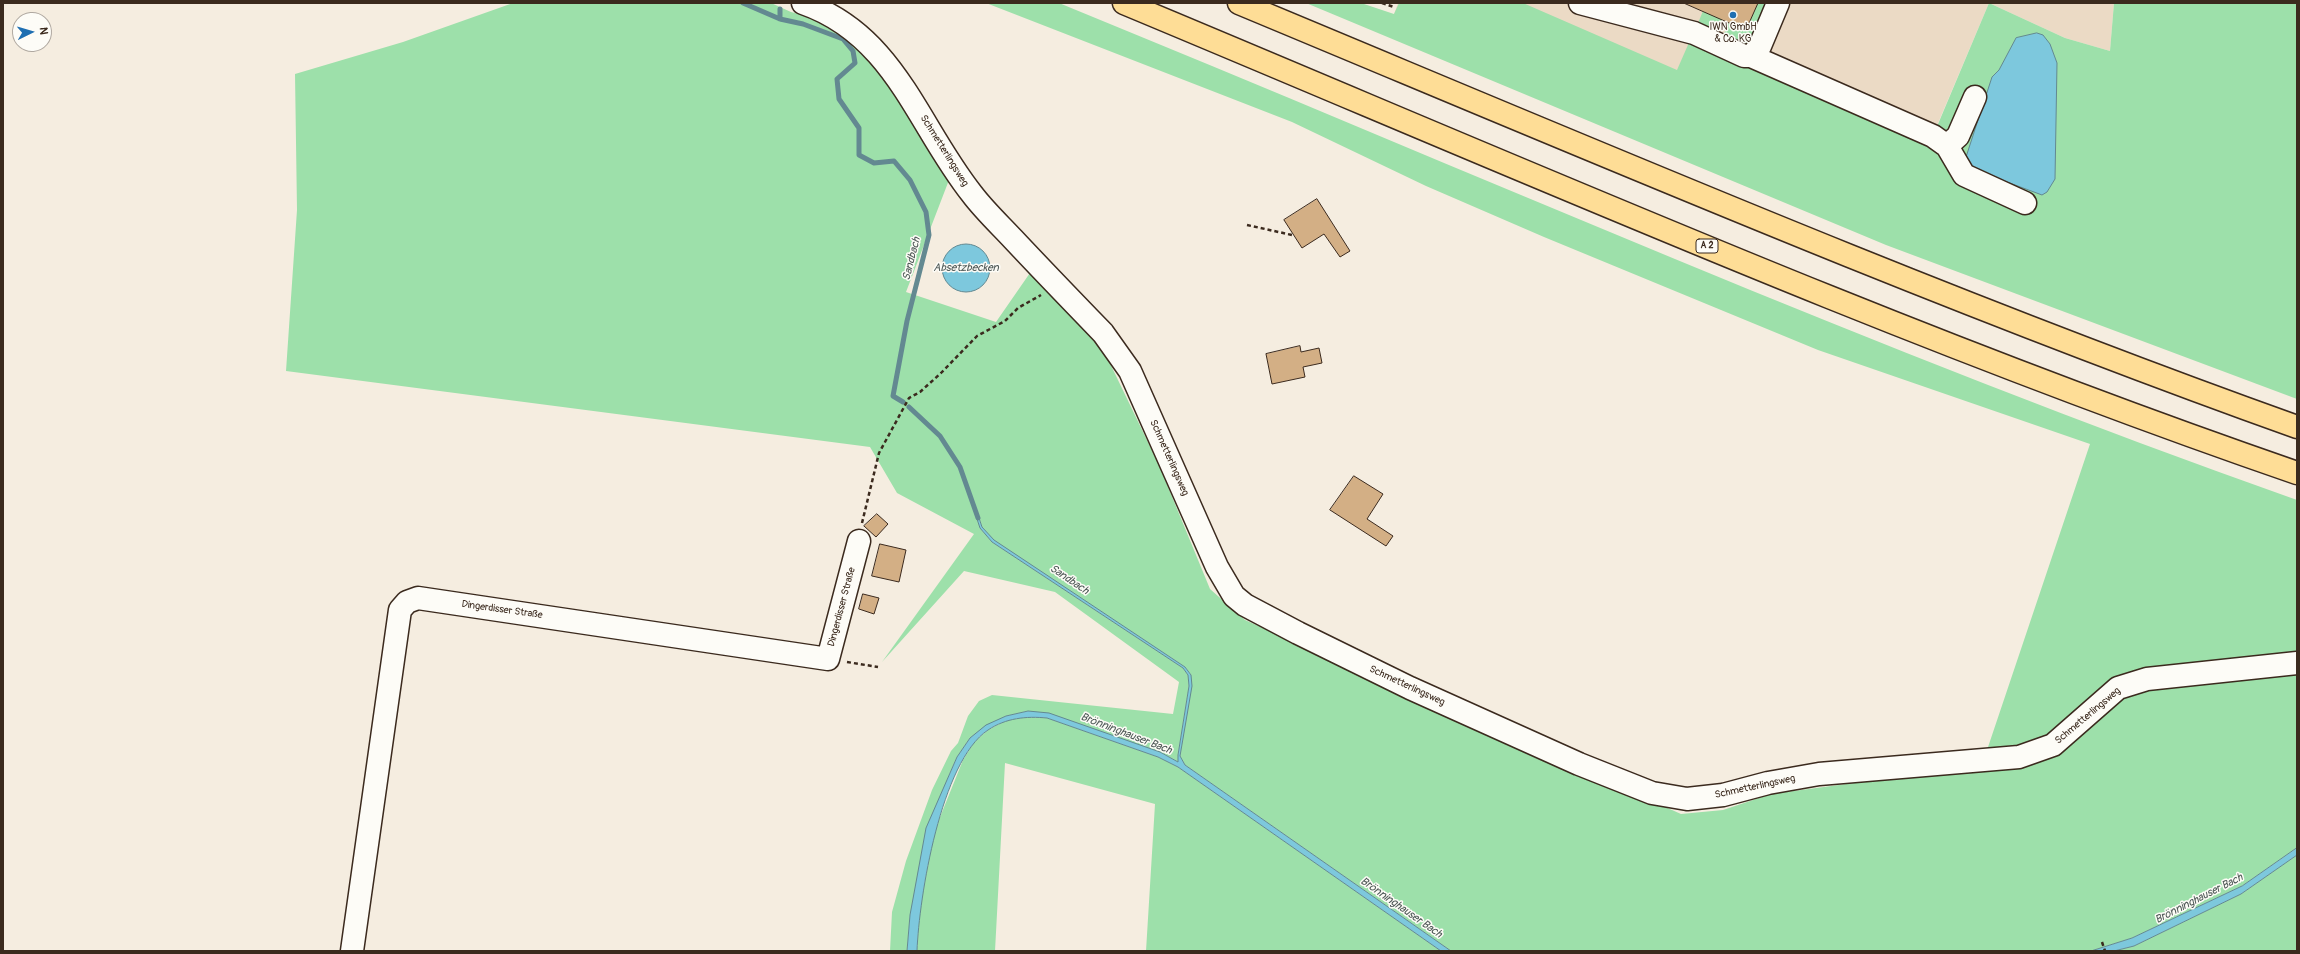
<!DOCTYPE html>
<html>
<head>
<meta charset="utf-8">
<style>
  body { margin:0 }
  #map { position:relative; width:2300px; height:954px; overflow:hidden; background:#f5ede0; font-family:Pangolin,sans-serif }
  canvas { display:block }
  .frame { position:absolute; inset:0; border:4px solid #3b2a1e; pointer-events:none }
  .north { position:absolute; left:12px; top:12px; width:40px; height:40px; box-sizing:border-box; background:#fdfcf7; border:1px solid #afa8a0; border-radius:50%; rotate:85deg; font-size:11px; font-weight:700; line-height:16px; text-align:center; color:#3b2a1e }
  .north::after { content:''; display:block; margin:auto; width:14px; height:18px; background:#1f6fb2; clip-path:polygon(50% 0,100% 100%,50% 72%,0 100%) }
</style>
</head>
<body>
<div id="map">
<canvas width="2300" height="954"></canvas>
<div class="frame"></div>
<div class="north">N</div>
</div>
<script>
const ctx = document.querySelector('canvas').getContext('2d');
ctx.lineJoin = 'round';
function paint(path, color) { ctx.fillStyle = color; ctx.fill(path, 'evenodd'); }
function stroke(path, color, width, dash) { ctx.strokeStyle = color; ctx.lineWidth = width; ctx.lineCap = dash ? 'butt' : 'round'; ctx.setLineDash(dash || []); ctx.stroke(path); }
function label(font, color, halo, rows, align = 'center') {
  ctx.font = font + ' Pangolin,sans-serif'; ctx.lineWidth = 3; ctx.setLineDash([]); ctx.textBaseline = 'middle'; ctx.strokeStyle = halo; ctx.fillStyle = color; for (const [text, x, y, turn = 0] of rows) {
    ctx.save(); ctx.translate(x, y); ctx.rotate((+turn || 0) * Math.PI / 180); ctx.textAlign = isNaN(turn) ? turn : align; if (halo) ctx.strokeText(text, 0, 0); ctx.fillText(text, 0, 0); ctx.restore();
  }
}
const built = new Path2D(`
  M1398 3H1989L1930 142 1394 14Z
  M1989 3H2114L2110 51 2065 38Z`);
const green = new Path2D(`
  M513 3H771L791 12 810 17 838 30 862 51 894 91 949 180 906 292 996 322 1032 270 1104 351 1159 465 1210 589 1245 620 1681 814 1723 810 1771 794 2027 760 2119 697 2142 686 2297 669V848L2242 886 2132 938 2091 951H1451L1185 765 1180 756 1191 675 1185 667 993 540 982 527 977 512 980 528 992 542 1183 668 1188 675 1189 686 1178 755V762L1160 752 1028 711 1006 716 970 738 957 757 949 775 910 915 907 951H890L892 912 906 861 932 790 951 751 958 743 968 716 979 701 992 695 1173 714 1179 682 1055 592 964 571 882 662 974 534 897 493 870 447 286 371 297 210 295 74 403 42Z
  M986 3H1059C1471 171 1877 352 2297 500V656L2137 672 2050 740 1985 756 2090 444 1818 350 1544 237 1426 186 1292 122Z
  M1306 3H1361L1394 14 1399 3H1523L1677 70 1691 38 1762 58 1933 136 1989 3 2065 38 2110 51 2114 3H2297V399L1886 245Z
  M1758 3H1773L1760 34 1744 47 1721 41 1729 22 1746 30Z
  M1703 11 1722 19 1714 38 1696 28Z
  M1028 717 1047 718 1158 757 1178 767 1441 951H1146L1155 804 1005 763 995 951H917L918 916 934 832 963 760 974 742 988 730 1007 720Z
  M2297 855V951H2114L2134 946 2241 894Z`);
const water = new Path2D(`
  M2037 33 2043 35 2050 44 2057 63 2055 179 2047 192 2042 195 1972 169 1966 157 1992 77 1999 70 2016 38Z
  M942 268a24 24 0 1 1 48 0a24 24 0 1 1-48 0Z
  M977 512 982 527 994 540 1185 667 1191 675 1192 686 1180 756 1185 765 1451 951H1441L1178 767 1158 757 1047 718C1026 716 1006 718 988 730 941 761 919 897 917 951H907L910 915 926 828 957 757 970 738 986 725 1006 716 1028 711 1049 713 1160 752 1178 762V755L1189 686 1188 675 1183 668 992 542 980 528 975 513Z
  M2297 848V855L2241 894 2134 946 2114 951H2091L2132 938 2242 886Z`);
const stream = new Path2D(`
  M743 3 780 19 803 24 843 39 853 51 855 63 837 79 839 99 859 128V155L874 163 894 161 910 180 926 212 929 235 907 321 893 396 903 402
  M780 9V19
  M909 407 940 436 960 467 978 518`);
const building = new Path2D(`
  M1684 3H1758L1746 30Z
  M1317 199 1350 251 1340 257 1324 234 1302 248 1284 220Z
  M1300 346 1301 352 1319 348 1322 363 1303 367 1305 377 1272 384 1266 354Z
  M1354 476 1383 494 1367 519 1393 536 1386 546 1330 510Z
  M877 514 888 524 876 537 864 526Z
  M880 544 906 550 899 582 872 576Z
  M863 594 879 598 874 614 859 609Z`);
const path = new Path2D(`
  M1382 3 1394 7
  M1247 225 1292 235
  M862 523 879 453 909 398 920 392 941 373 977 336 1005 321 1018 308 1041 295
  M847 662 878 667
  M2102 942 2105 951`);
const minor = new Path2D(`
  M803 3C895 35 917 125 972 194 984 210 999 224 1013 239 1043 271 1073 302 1103 333L1130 371 1217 567 1234 596 1245 605 1298 633 1410 688 1579 764 1652 793 1687 799 1723 795 1768 783 1819 774 2019 757 2053 745 2118 688 2147 679 2297 663
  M1580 3 1694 33 1744 56H1751L1760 46 1778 3
  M1751 56 1933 136 1947 146 1964 175 2025 203
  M1947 146 1958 136 1975 97
  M352 951 400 610 407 602 418 598 828 659 859 541`);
const highway = new Path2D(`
  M1124 3C1513 165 1899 336 2297 473
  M1239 3C1590 149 1939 299 2297 427`);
const markers = [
  [1733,15,4,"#1f6fb2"]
];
const shields = [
  [1707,246,22]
];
const shieldNames = [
  ["A 2",1707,246]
];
const poiNames = [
  ["IWN GmbH",1733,27],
  ["& Co. KG",1733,39]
];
const streetNames = [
  ["Schmetterlingsweg",944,151,58],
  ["Schmetterlingsweg",1169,458,66],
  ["Dingerdisser Straße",842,607,-75],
  ["Dingerdisser Straße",502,610,8],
  ["Schmetterlingsweg",1407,686,25],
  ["Schmetterlingsweg",2088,716,-40],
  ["Schmetterlingsweg",1755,787,-12]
];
const waterNames = [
  ["Sandbach",912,259,-76],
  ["Absetzbecken",966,268],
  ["Sandbach",1069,580,34],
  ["Brönninghauser Bach",1126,734,21],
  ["Brönninghauser Bach",2199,899,-27],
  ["Brönninghauser Bach",1401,908,35]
];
paint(built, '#ebdac5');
paint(green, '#9de0aa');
paint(water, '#7dc8dd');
stroke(water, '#638991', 1);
stroke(stream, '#638991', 5);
paint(building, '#d3af85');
stroke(building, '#3b2a1e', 1);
stroke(minor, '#3b2a1e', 25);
stroke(highway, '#3b2a1e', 25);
stroke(path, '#3b2a1e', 2.5, [4, 3]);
stroke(minor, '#fdfcf7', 22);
stroke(highway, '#fedd96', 22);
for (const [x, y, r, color] of markers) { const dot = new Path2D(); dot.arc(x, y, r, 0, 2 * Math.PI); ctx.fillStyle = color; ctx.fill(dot); stroke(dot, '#fdfcf7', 1.5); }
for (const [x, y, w] of shields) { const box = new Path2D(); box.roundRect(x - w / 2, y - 7, w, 14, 3); ctx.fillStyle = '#fdfcf7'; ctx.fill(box); stroke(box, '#3b2a1e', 1); }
label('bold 9px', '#3b2a1e', null, shieldNames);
label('10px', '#3b2a1e', '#fdfcf7', poiNames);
label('10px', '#3b2a1e', '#fdfcf7', streetNames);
label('italic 11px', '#4f5957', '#fdfcf7', waterNames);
</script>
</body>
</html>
